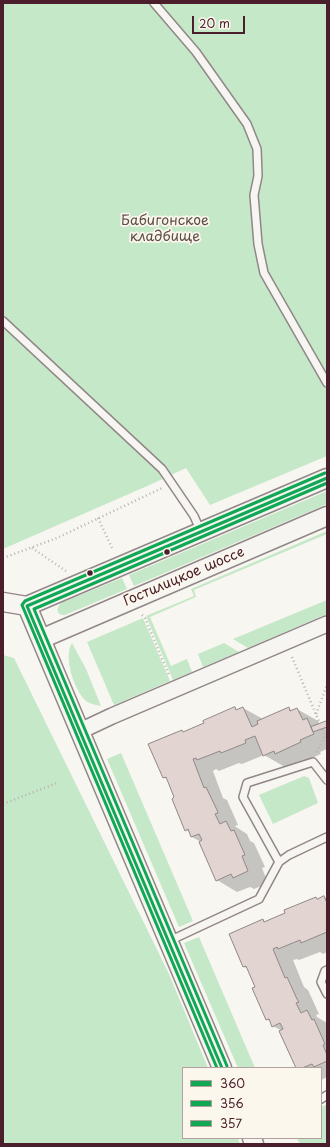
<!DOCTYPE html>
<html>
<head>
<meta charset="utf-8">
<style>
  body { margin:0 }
  #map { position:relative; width:330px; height:1147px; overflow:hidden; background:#f8f6f0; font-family:"Playpen Sans",sans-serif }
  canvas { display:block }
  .frame { position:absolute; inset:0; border:4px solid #4a1f2b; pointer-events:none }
  .legend { position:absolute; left:182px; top:1067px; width:140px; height:72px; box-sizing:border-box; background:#fbf7ec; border:1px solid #b4a19f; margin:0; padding:5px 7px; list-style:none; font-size:12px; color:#4a1f2b }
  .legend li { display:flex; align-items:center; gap:8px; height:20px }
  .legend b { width:20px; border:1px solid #b4a19f }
  .scale { position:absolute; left:192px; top:16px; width:53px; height:18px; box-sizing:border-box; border:2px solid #4a1f2b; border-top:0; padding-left:5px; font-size:12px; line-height:14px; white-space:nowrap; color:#4a1f2b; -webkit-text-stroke:3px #fbf7ec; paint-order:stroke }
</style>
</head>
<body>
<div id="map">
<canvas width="330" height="1147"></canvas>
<div class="frame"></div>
<ul class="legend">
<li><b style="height:5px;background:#10a855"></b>360</li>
<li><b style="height:5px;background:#10a855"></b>356</li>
<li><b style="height:5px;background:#10a855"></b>357</li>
</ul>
<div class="scale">20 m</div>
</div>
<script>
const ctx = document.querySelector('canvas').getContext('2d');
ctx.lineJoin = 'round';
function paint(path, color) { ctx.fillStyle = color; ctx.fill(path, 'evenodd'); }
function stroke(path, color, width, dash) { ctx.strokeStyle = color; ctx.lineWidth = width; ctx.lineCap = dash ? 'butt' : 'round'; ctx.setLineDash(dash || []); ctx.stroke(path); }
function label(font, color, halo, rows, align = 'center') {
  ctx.font = font + ' "Playpen Sans",sans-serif'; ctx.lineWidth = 3.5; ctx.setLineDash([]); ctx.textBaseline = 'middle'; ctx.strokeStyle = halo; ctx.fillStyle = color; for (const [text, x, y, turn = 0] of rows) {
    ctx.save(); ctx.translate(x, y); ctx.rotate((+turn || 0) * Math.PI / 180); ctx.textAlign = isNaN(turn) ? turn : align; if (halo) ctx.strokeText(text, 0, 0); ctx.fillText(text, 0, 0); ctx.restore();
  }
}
const green = new Path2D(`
  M3 3H327V456L210 505 186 468 154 483 3 549Z
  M327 491V504L134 586 129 575Z
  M327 531V534L194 590 196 597 150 617 171 666 187 659 192 672 173 680 146 616 194 596 191 589Z
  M122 578 127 589 65 615C57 616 55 609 61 603Z
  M327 600V614L248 648 233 639Z
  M143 618 170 681 114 705 87 642Z
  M72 643 86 669 101 706C96 705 90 704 86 701 74 690 63 657 72 643Z
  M224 643 239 652 203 667 198 654Z
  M3 655 14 658 169 974 208 1068H183V1138H238L240 1144H3Z
  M121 753 193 921 179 927 107 759Z
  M304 776 309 778 318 803 273 824 259 795Z
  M199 937 255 1068H238L184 943Z
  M327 1104V1144H300L297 1138H321V1107Z`);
const shadow = new Path2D(`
  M243 708 263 719 288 708 293 711 297 709 318 721 320 725 327 722V749L320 752 321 754 296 765 293 763 285 767 264 755 242 764 239 763 219 771 216 769 213 771 223 798 227 800 238 825 235 826 236 827 247 834 250 841 254 843 265 867 262 868 268 883 254 889 250 887 237 892 217 880 201 842 192 837 190 832 186 830 176 798 168 780 164 777 182 731 185 733 235 709 237 710Z
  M324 897 327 899V952L323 954 320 952 299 960 297 959 293 960 304 987 308 990 319 1014 316 1015 317 1017 327 1023V1077L321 1080V1068H297L282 1031 273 1026 271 1022 267 1019 257 987 249 969 244 967 230 934 263 920 265 922 286 913 316 898 318 899Z`);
const building = new Path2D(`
  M235 707 236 710 243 707 252 727 258 724 257 721 289 707 290 711 297 708 303 720 307 718 314 734 300 740 301 742 275 754 274 751 263 756 255 736 245 740 246 743 221 753 220 751 197 760 196 758 193 759 204 788 206 787 217 810 218 813 215 814 220 824 226 821 231 831 234 830 245 855 242 856 248 871 233 878 231 874 216 881 199 842 202 840 199 834 191 837 188 829 185 831 172 799 174 797 166 777 163 778 148 744 182 730 183 732 204 723 203 721Z
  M327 721V727L313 732 311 727Z
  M324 896 327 903V929H326L327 932 301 943 300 940 278 949 277 947 273 949 285 978 287 977 297 999 299 1002 296 1003 301 1013 307 1010 312 1020 314 1019 325 1044 323 1045 327 1055V1061L314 1067 312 1064 302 1068H296L279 1031 283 1029 280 1023 272 1027 269 1019 266 1020 252 988 255 987 246 966 243 967 229 934 263 919 264 922 285 913 284 910 316 897 317 899Z`);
const path = new Path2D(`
  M98 518 113 550
  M32 548 66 571
  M3 558 57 538 162 488
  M142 615 145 618 169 675
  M292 657 320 724
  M316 714 327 685
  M317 752 325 736 322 729
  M3 804 57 783`);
const service = new Path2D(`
  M154 3 196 52 247 124 257 149 258 176 254 195 258 244 264 273 327 383
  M3 321 162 469 194 516 201 532
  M279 862 243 797 247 783 313 762 327 780
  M169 941 259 899 279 862 289 855 327 837
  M327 970 325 971 321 982 327 994
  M321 1099 327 1095`);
const minor = new Path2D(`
  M80 731 112 716 327 624`);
const tertiary = new Path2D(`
  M3 602 27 606
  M27 606 222 1068
  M27 606 327 478
  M41 639 327 516
  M252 1138 254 1144`);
const bus1 = new Path2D(`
  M27 606 222 1068
  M27 606 327 478`);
const bus2 = new Path2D(`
  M227 1066 34 609 327 483`);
const bus3 = new Path2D(`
  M217 1068 22 605 25 601 325 473`);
const markers = [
  [167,552,3.5,"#4a1f2b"],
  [90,573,3.5,"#4a1f2b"]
];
const parkNames = [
  ["Бабигонское",165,221],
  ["кладбище",165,237]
];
const streetNames = [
  ["Гостилицкое шоссе",184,577,-23]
];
paint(green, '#c5e8c8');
paint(shadow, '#0003');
paint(building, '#e1d4d1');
stroke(building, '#918787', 1);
stroke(service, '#918787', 10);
stroke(minor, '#918787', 18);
stroke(tertiary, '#918787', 21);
stroke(path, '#b8b3b1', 2.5, [1, 3]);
stroke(service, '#f6f5f1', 7);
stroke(minor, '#f6f5f1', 15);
stroke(tertiary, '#f6f5f1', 18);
stroke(bus1, '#10a855', 3);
stroke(bus2, '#10a855', 3);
stroke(bus3, '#10a855', 3);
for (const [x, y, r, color] of markers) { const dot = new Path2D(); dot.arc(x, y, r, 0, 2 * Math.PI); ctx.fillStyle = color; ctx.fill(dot); stroke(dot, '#fbf7ec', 1.5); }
label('14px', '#5e4e4a', '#fbf7ec', parkNames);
label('14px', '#4a1f2b', '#fbf7ec', streetNames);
</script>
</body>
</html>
